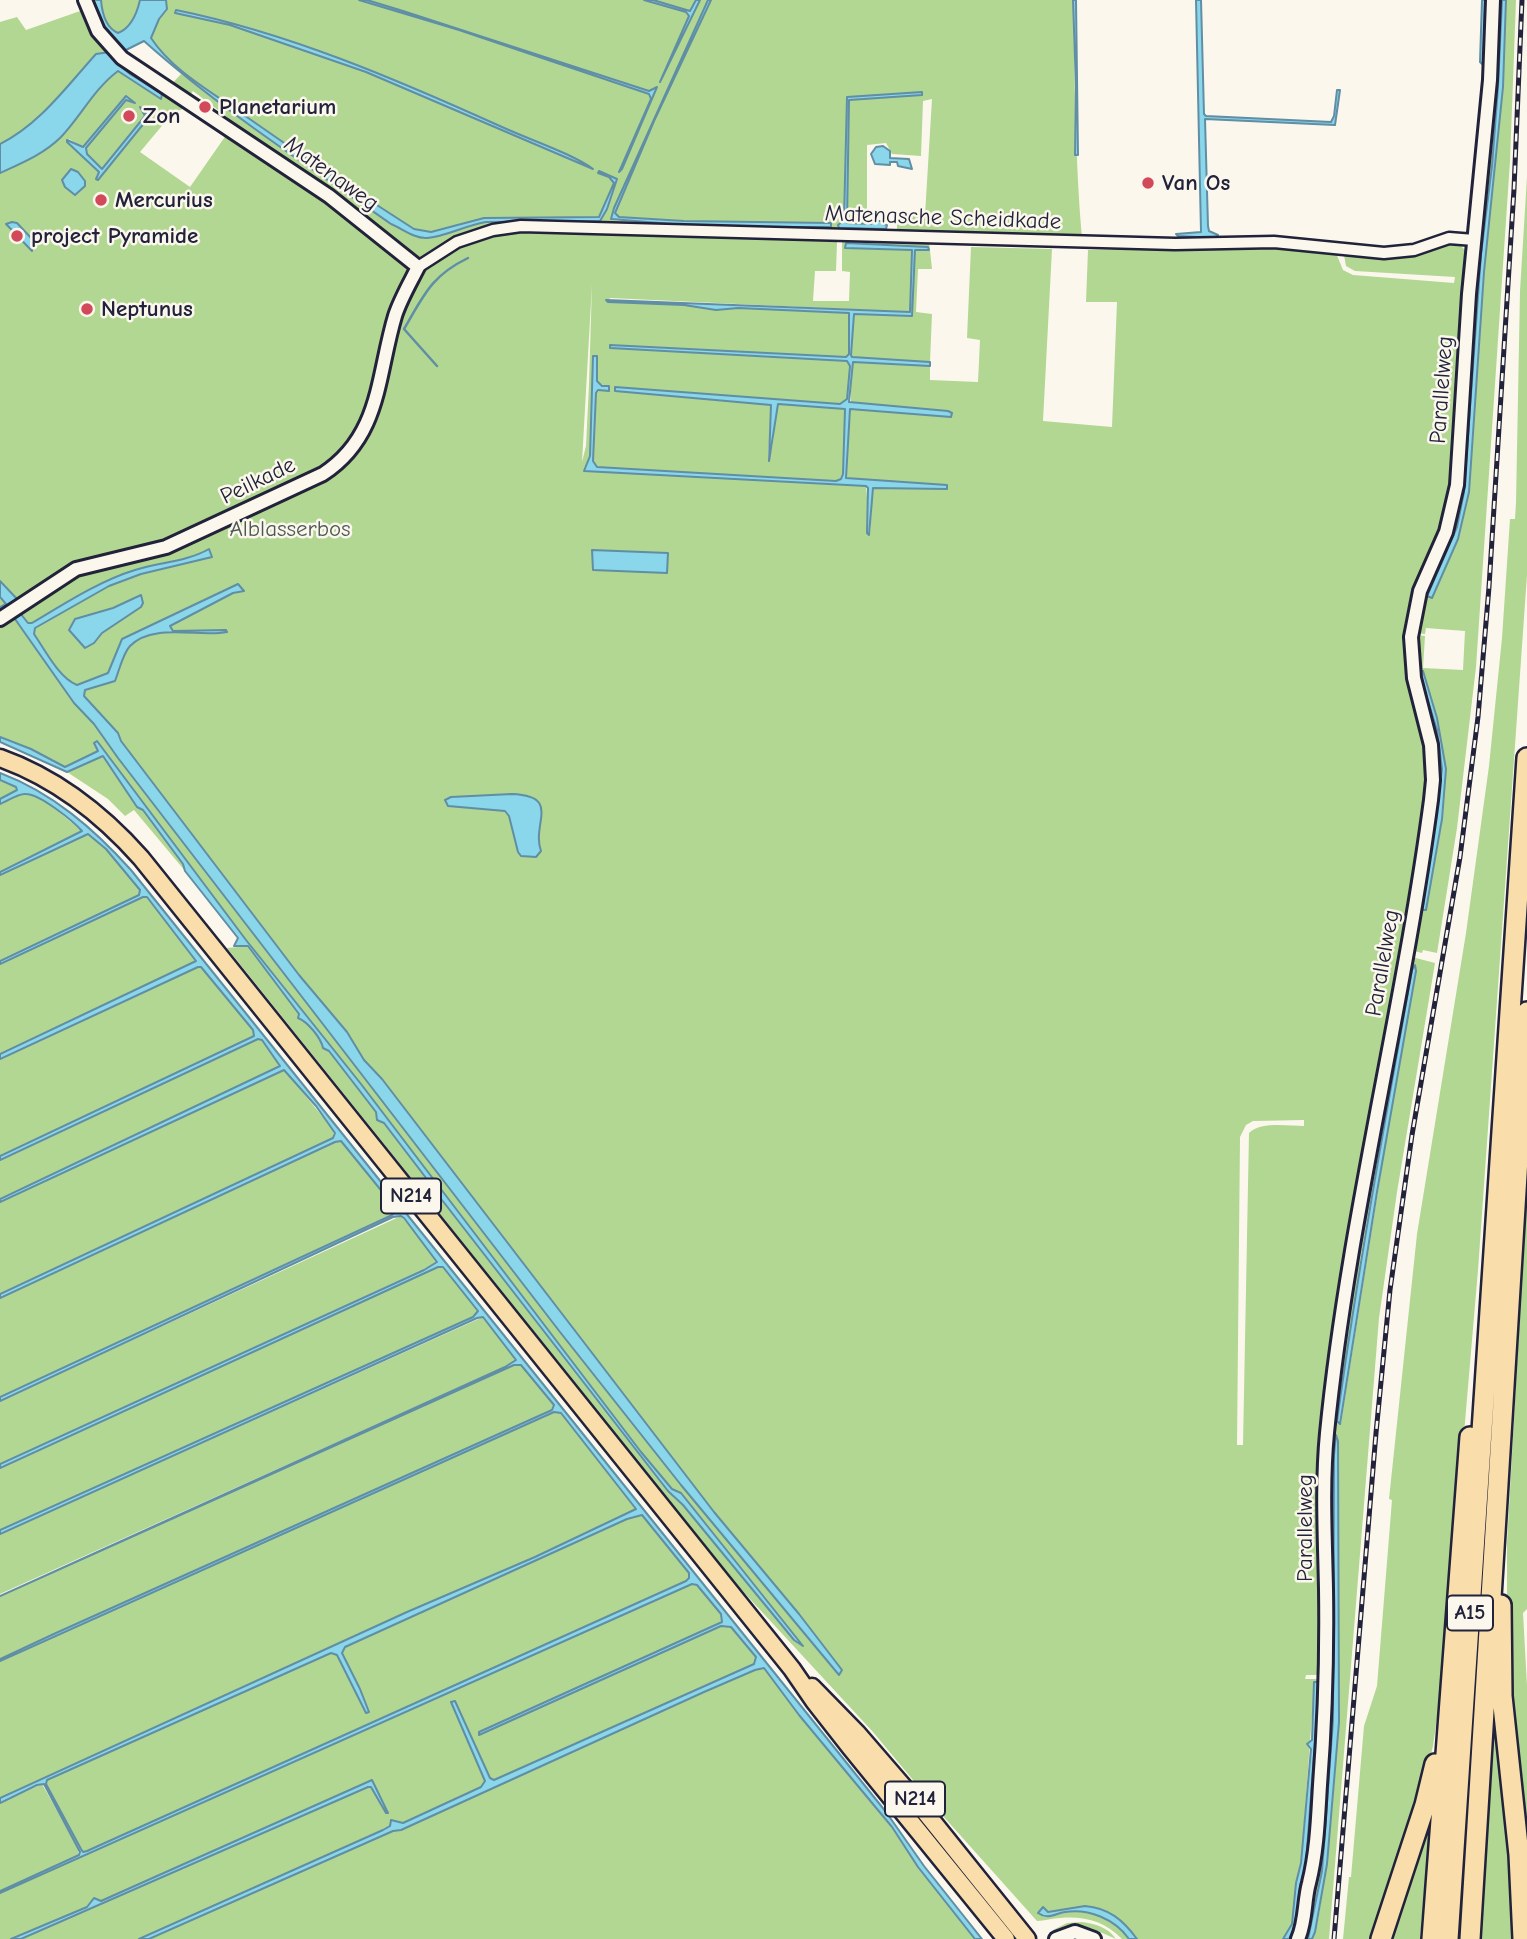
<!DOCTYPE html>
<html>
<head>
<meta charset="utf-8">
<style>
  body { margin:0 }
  canvas { display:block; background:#fbf7ec }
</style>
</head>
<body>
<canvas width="1527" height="1939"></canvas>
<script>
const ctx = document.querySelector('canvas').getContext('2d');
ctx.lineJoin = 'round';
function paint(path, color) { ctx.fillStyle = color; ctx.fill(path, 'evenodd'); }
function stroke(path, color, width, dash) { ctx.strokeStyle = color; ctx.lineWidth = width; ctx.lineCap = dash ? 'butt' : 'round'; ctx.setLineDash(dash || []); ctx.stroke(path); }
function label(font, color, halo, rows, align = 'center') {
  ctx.font = font + ' "Comic Neue",sans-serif'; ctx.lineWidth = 5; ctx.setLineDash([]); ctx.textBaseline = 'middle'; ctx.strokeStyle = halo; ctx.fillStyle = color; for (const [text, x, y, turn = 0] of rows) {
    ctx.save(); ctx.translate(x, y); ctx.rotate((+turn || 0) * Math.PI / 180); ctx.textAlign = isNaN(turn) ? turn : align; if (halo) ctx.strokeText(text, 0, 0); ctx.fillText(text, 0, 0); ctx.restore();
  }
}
const green = new Path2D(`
  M101 0H140L141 1C136 13 131 28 118 34 106 28 102 12 101 0Z
  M166 0H359L456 30 367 0H644L686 12 689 16 668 64 700 0H708L614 208 611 220 709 227 828 228 831 227V223L684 221 619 217 615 213 654 121 711 0H1073C1075 80 1075 159 1082 239L897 234V214L925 215 932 99 923 101 921 156 892 154 886 143 867 145V224H847L848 100 921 95V92L847 97 844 220 838 225 842 228 867 229V233L499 225 432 255 422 258 412 256 234 127 227 117 193 91 188 98 169 87 181 74 391 224 425 239 470 224 486 222 600 221 617 179 600 171 599 173 609 177 614 183 599 217 484 218 431 232 414 229C355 192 298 153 241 113 210 91 172 70 151 38L159 19 167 9ZM176 10C289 35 397 79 502 127 528 139 572 154 593 169L366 72 230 25 175 13ZM552 60 650 91 657 88 620 172 651 99 650 95Z
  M653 0H696L690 11Z
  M1497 0H1502L1498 87 1492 166 1481 254 1464 492 1457 526 1432 597 1458 539 1469 492 1484 272 1503 87 1506 0H1516L1510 161 1476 667 1457 828 1437 953 1423 950 1422 953 1414 951V946L1431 825 1416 635 1425 636 1423 668 1463 670 1465 631 1426 628 1425 634 1416 633 1423 595 1448 539Z
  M83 10 110 52 96 54C67 86 39 125 0 144V22L17 17 26 30Z
  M119 58 186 107 171 115 140 152 190 187 229 131 422 271C442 259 457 243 481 236 492 233 507 233 520 230L834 238 837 242 836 271H815L813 301H849L850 272 842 271V242L846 238 929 241 932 269H918L916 312 932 314 930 362 852 357 851 355 854 313 912 316 915 250H928V247L847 243 845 248 912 250V306L909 312 610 298 608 302 684 305 716 310 738 308 849 313V354L846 357 610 345V348L848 361 850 366 847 399 840 404 616 387 615 391 771 405 768 460C777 443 771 421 779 404L846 409 843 474 841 479 837 481 597 467 593 461 596 393 609 386 598 384 597 356H593L590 456 585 471 866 486 870 534 873 488 947 485 846 478 850 409 950 417 948 411 851 403V364L853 362 930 366V380L978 382 980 340 967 338 971 247 1052 249 1043 421 1112 427 1117 302H1086L1088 250 1258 246 1287 247 1336 253 1343 270 1353 275 1454 283 1455 277 1355 271 1346 266 1344 255 1397 257 1445 242 1458 243 1467 252 1469 262 1455 451 1448 514 1410 614 1428 758 1425 811 1325 1418 1321 1671 1316 1675H1306L1305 1679H1316L1320 1682 1311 1855 1296 1933 1292 1939H1289L1296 1925 1300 1886 1306 1863 1319 1687 1315 1688 1313 1702 1301 1864 1294 1922 1286 1939H1122C1104 1921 1085 1916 1060 1918 1052 1918 1045 1921 1037 1921L943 1816 873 1732 738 1586 227 948 248 946 134 810 125 816 108 799 67 772 85 764 79 761 65 767 31 749 0 737V173C22 163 44 154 61 137 81 116 94 89 118 71L161 98 162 94 129 74 123 68ZM126 96 127 100 86 148 87 154 102 170 146 116 140 110 149 115V117L98 180 96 176 99 173 67 142 69 139 83 147ZM68 171 78 172 85 183 75 195 64 185 63 178ZM592 284 589 384 586 446 582 462ZM592 550 668 553 667 572 593 570ZM275 981 413 1153 641 1452 672 1489 681 1493 800 1644 794 1640 683 1505 668 1491 442 1200 437 1197V1191L384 1123 377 1120 376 1112 329 1051 323 1048 322 1043ZM1304 1120V1126C1289 1126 1261 1121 1249 1133L1243 1445H1237L1240 1137 1246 1125 1253 1121Z
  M1527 177V575L1478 1270 1465 1422 1438 1711 1433 1746 1414 1823 1372 1939H1343L1349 1877H1351L1364 1726 1377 1686 1392 1500 1389 1499 1417 1234 1466 933 1489 766 1502 638 1510 519H1515L1516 503 1520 291Z
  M0 780 16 787 17 790 0 799Z
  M29 793 49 804 82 831 0 872V804L21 794Z
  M88 834 106 849 140 890 139 895 0 961V875Z
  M142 897H147L196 961 0 1054V964Z
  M1412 957 1435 963 1397 1192 1379 1318 1329 1939H1312L1318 1920 1327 1864 1339 1722 1338 1441 1336 1435 1334 1455 1333 1720 1322 1871 1308 1939H1303L1311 1894 1328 1473 1332 1434 1336 1432V1429L1333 1427C1350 1269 1383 1113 1412 957ZM1414 965 1341 1423H1338L1361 1256 1391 1080Z
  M198 967H201L253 1031 254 1036 0 1156V1059Z
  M258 1039 262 1040 278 1060 279 1068 0 1199V1160Z
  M284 1069 334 1131 333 1138 0 1294V1202Z
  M341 1141 397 1210 396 1212 0 1397V1298L335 1142Z
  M1527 1186V1609L1523 1613 1527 1686V1885L1507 1643V1543Z
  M401 1216 437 1259V1263L0 1464V1401Z
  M438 1267H443L478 1311 473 1317 0 1530V1468Z
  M483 1317 515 1357V1362L0 1594V1534Z
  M521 1364 554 1405 552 1410 0 1659V1596L514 1365Z
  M554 1412 561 1413 636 1510 634 1512 0 1798V1661Z
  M642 1515 689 1573V1578L686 1581 87 1851 82 1852 81 1849 46 1784 47 1780 331 1653 337 1655 360 1702 342 1653 344 1647 627 1519Z
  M692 1584H697L721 1614 723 1622 479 1732V1735L721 1626H731L756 1657 754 1664 494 1780 490 1779 455 1701 451 1702 485 1782 481 1787 403 1823 391 1820 390 1826 383 1830 139 1939H21L368 1787H371L388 1813 373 1781 101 1901 93 1900 88 1907 11 1939H0V1893Z
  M1495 1608 1512 1860 1516 1939H1480Z
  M764 1668 799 1715 891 1827 918 1867 975 1939H149L393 1831 401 1830 704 1692 755 1670Z
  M42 1784 78 1848 79 1855 0 1891V1803Z
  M1430 1824 1420 1939H1393L1409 1877Z
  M1082 1922C1095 1924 1108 1927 1116 1939L1091 1928H1081L1056 1934 1053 1930 1067 1923Z`);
const water = new Path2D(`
  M93 0H101C102 12 106 28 118 33 131 28 137 13 140 0H166L167 9 159 19 151 38C172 70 210 91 241 113 298 153 356 192 414 229L431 232 484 218 599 217 614 183 609 177 598 173 599 171 617 179 607 209 600 221 486 222C466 225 445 237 427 238 415 239 401 228 391 224 307 165 220 109 144 41L126 50 119 58 123 68 130 74 162 94 161 99 118 71C94 89 81 116 61 137 44 154 22 163 0 173V144C39 125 67 86 96 54L110 52Z
  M359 0H367L403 11 649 91 657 87 622 169 619 172 651 99 649 94 459 30Z
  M644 0H653L690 11 696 0H700L660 82 689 16 686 12Z
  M708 0H711L654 121 615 213 619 217 684 221 831 223V227H709L611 219 614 208Z
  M1073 0H1076L1078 155H1075L1076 87Z
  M1196 0H1201L1204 114 1206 116 1331 122 1334 116 1337 90H1340L1335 125 1205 119 1208 226 1209 231 1218 235 1215 238 1178 236 1176 234 1201 232Z
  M1482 0H1485L1484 59 1482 64 1480 62Z
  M1502 0H1506L1503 87 1484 272 1469 492 1458 539 1432 598 1427 596 1457 527 1464 492 1481 254 1492 166 1498 87Z
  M176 10C289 33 398 80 502 127 528 139 573 154 593 169L366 72 230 25 175 13Z
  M922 92V95L849 100 847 223 871 224V221H883V224L887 225 886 229 839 228 838 225 844 220 847 97Z
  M126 96 135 103 126 100 86 148 87 154 102 169 145 116 140 107 149 117 98 180 96 179 99 172 67 142V140L83 147Z
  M883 146 890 151V158L909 159 912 169 898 166 897 162H890V165L875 164 871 154 876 147Z
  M71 169 78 172 85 181V186L75 195 65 187 62 180Z
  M12 222 17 223 32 239V251L6 224Z
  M846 243 928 247 929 250H915L912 316 854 314 851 355 852 357 930 362V366L853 362 849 402 948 411 952 413 951 417 850 409 846 478 947 485V489L873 488 869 535 867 533 868 488 866 486 584 471 590 456 593 356H597V381L602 386H609V391L598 390 596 393 593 461 597 467 836 481 841 479 843 474 845 409 778 404 769 461 771 405 615 391V387L840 404 847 399 850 366 847 361 610 348V345L846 357 849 354V313L738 308 716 310 684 305 608 302 606 300 910 312 912 250 845 248Z
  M209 549 212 557 141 574 109 586 35 628 34 634C45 650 59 678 77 685L108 673 122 639 238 584 244 591 233 593 170 626 173 631 226 630 227 632C200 638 153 622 130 646 123 653 119 671 115 681L85 690 84 696 118 733 121 741 299 975 347 1032 364 1060 382 1079 714 1512 799 1614 842 1670 839 1675 681 1485 560 1332 118 758 94 724 74 703 15 619 14 616 20 613 28 623H32C64 604 99 581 135 570 160 562 186 562 209 549Z
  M592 550 668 553 667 573 593 570Z
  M0 581 18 600 0 610V607L6 604 0 597Z
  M141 595 143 603 141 607 102 633 94 643 85 648 69 630 75 619 113 608Z
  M1423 671 1437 718 1446 769 1442 819 1426 910H1423V906L1442 769 1437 730 1419 672Z
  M0 737 31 749 65 767 98 751 94 743 97 741 246 940 361 1084 641 1452 672 1489 681 1493 803 1646 794 1640 683 1505 668 1491 442 1200 437 1197 436 1191 384 1123 377 1120 376 1112 329 1051 323 1048C321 1038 308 1022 298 1018L299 1014 248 946H234L238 938 185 871 183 864 143 810 137 807 103 756 67 772 0 742Z
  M0 773C53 793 94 829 131 870L886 1812 924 1866 982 1939H975L918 1867 892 1827 799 1715 764 1668 755 1670 704 1692 401 1830 393 1831 149 1939H139L383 1830 390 1826 391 1820 403 1823 481 1787 485 1781 451 1702 455 1701 490 1778 494 1780 754 1664 756 1657 731 1627 721 1626 479 1735V1732L722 1622 721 1614 697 1585 692 1584 0 1893V1891L79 1855 80 1852 44 1784 37 1785 0 1803V1798L407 1612 535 1557 636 1509 561 1413 554 1412 0 1661V1659L56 1633 552 1410 554 1405 521 1365H514L0 1596 505 1367 516 1360 483 1317 477 1318 0 1534V1530L473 1317 478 1311 443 1267H438L0 1468V1464L424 1270 437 1262 404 1218 401 1216 393 1217 0 1401V1397L392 1215 397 1210 341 1141 335 1142 0 1298V1294L333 1138 335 1133 316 1106 284 1070 0 1202V1199L280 1066 262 1040 258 1039 0 1160V1156L254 1036 253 1030 201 967H198L0 1059V1054L196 961 147 897H143L0 964V961L139 895 140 890 106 849 88 834 0 875V872L82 831C73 821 40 794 26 794 18 793 8 801 0 804V799L17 790 16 787 0 780ZM642 1515 689 1573V1578L686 1581 87 1851 83 1852 81 1849 46 1784 47 1780 331 1653 337 1655 366 1713 369 1712 360 1689 342 1653 345 1647 627 1519Z
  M512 794C562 796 531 824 541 851L536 857 521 856 518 852 509 816 505 811 448 806 445 800 451 797Z
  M1415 965 1416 971 1377 1192 1340 1424 1337 1421C1358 1269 1385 1120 1412 970Z
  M1336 1435 1338 1441 1339 1722 1327 1864 1315 1932 1312 1939H1308L1322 1871 1333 1720 1334 1455Z
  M1314 1682H1318L1319 1687 1306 1863 1300 1886 1296 1925 1289 1939H1283L1292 1924 1296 1883 1301 1863 1311 1749 1307 1744 1312 1740Z
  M372 1780 388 1813H386L371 1787H368L21 1939H11L87 1907 94 1898 101 1901Z
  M1085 1906C1109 1908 1123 1920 1137 1939H1129C1115 1919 1088 1908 1065 1912 1054 1914 1048 1920 1038 1913L1043 1907 1048 1912Z`);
const stream = new Path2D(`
  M437 366 404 329C424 295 431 276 468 258`);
const minor = new Path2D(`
  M418 267 457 242 493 230 521 226 1175 244 1274 242 1384 253 1414 250 1449 238 1474 240`);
const tertiary = new Path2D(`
  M0 619 76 569 166 547 323 474C381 436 377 376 395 316 400 300 410 283 418 267L329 196 122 58 98 31 85 0
  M1056 1939 1075 1932 1094 1939
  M1298 1939C1306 1921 1304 1901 1309 1883 1317 1851 1318 1818 1320 1785 1325 1720 1327 1655 1326 1589 1325 1537 1322 1485 1327 1433 1348 1220 1403 1012 1431 800L1433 780 1431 745 1414 678 1411 637 1420 591 1446 532 1457 485 1469 294 1490 80 1493 0`);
const primary = new Path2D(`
  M0 758C56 778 102 814 141 858L792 1669 814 1701 850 1747 1006 1939
  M812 1687 857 1733 921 1807 1027 1939`);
const motorway = new Path2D(`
  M1501 1605 1502 1696 1519 1855 1523 1939
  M1381 1939 1425 1805 1435 1764
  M1432 1939 1470 1437
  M1448 1939 1527 758
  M1470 1939 1527 1012`);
const rail = new Path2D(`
  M1334 1939 1376 1433 1390 1290 1412 1135 1460 857 1478 717 1489 587 1514 189 1522 0`);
const markers = [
  [205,107,7,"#d1495b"],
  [129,116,7,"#d1495b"],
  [1148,183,7,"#d1495b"],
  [101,200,7,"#d1495b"],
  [17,236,7,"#d1495b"],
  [87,309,7,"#d1495b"]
];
const shields = [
  [411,1196,60],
  [1470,1613,46],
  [915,1799,60]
];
const shieldNames = [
  ["N214",411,1196],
  ["A15",1470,1613],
  ["N214",915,1799]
];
const poiNames = [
  ["Planetarium",219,107],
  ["Zon",143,116],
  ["Van Os",1162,183],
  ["Mercurius",115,200],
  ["project Pyramide",31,236],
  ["Neptunus",101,309]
];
const streetNames = [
  ["Matenaweg",331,174,36],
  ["Matenasche Scheidkade",943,218,2],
  ["Parallelweg",1442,390,-86],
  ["Peilkade",258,481,-26],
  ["Parallelweg",1383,963,-80],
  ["Parallelweg",1305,1528,-90]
];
const parkNames = [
  ["Alblasserbos",290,529]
];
paint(green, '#b2d792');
paint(water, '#8ad6eb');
stroke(water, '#608ea5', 2);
stroke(stream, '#608ea5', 2.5);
stroke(minor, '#22223b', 15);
stroke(tertiary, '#22223b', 18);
stroke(primary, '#22223b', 21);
stroke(motorway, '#22223b', 24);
stroke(minor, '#fbf7ec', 10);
stroke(tertiary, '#fbf7ec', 12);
stroke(primary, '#f9ddab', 16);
stroke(motorway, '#f9ddab', 19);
stroke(rail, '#22223b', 5);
stroke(rail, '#fbf7ec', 2.5, [8]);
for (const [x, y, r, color] of markers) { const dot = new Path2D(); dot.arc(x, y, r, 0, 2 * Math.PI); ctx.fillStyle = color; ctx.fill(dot); stroke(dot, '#fbf7ec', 2.5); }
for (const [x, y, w] of shields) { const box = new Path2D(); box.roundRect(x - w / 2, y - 17.5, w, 35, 5); ctx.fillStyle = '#fbf7ec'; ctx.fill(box); stroke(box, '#22223b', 2); }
label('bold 21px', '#22223b', null, shieldNames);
label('bold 23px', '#22223b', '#fbf7ec', poiNames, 'left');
label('23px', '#22223b', '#fbf7ec', streetNames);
label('23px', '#4d5855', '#fbf7ec', parkNames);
</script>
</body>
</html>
